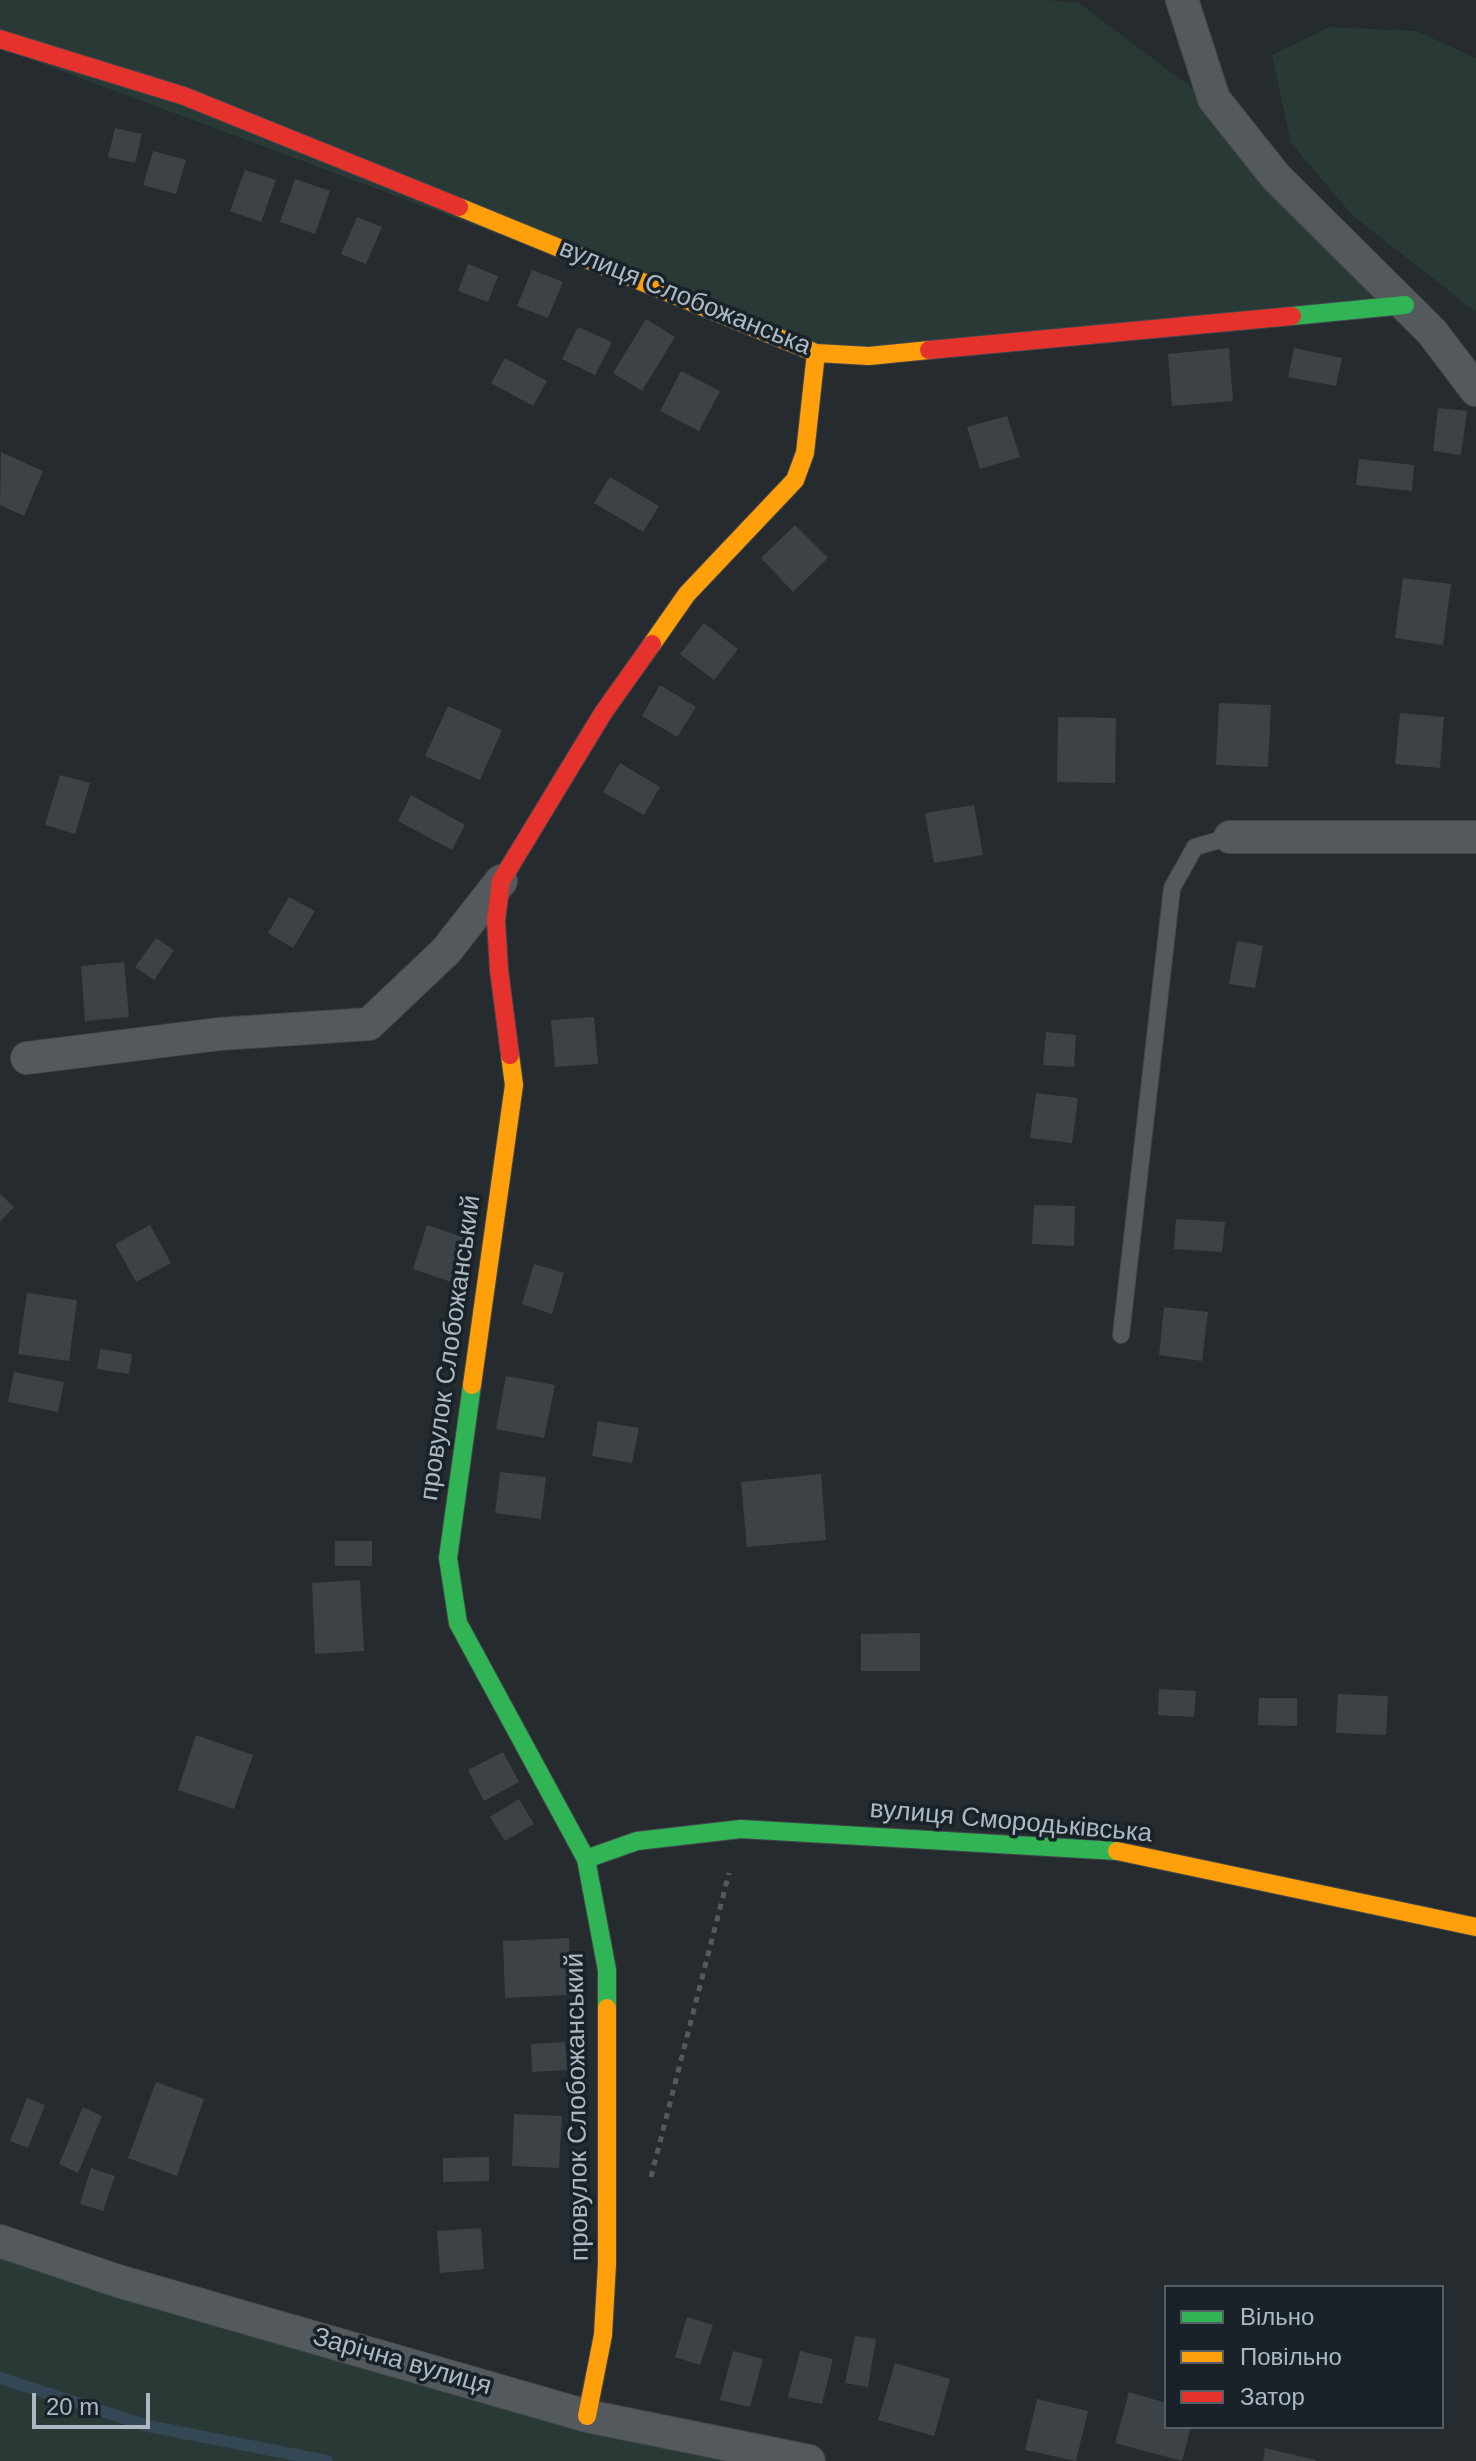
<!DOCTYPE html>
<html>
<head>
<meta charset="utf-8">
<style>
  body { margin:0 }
  #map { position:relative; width:1476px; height:2461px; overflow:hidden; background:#252b2f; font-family:Helvetica,sans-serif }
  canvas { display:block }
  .legend { position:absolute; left:1164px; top:2285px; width:280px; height:144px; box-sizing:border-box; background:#192228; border:2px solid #555e65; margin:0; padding:10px 14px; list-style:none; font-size:24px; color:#aeb8c1 }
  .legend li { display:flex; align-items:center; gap:16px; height:40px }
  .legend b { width:40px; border:2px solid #555e65 }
  .scale { position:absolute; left:32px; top:2393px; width:118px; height:36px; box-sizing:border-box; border:4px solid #aeb8c1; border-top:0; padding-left:10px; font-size:24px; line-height:28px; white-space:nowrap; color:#aeb8c1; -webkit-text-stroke:6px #192228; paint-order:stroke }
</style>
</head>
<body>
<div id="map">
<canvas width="1476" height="2461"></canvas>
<ul class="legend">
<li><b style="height:10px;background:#30b455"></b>Вільно</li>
<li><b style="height:10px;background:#ff9f0a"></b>Повільно</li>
<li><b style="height:10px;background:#e5322d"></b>Затор</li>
</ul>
<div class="scale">20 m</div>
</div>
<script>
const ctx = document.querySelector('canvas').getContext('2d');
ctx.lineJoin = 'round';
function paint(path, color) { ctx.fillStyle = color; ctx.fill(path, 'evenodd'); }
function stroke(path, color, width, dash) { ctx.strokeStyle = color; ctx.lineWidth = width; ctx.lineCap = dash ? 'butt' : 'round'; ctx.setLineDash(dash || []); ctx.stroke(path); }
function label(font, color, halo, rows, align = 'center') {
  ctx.font = font + ' Helvetica,sans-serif'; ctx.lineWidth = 7; ctx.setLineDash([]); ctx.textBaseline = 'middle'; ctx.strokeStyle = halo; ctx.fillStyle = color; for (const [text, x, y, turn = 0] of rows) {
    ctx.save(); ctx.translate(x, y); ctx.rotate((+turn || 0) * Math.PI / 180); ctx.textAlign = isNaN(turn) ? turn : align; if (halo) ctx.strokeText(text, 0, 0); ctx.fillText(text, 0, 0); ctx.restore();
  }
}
const green = new Path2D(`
  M0 0H1048L1079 3 1224 112 1380 307 816 353 0 48Z
  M1329 27 1416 31 1476 58V312L1353 216 1291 143 1272 55Z
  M0 2239 792 2461H0Z`);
const stream = new Path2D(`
  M0 2378 148 2426 327 2461`);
const building = new Path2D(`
  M115 128 142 134 135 163 108 157Z
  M153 151 186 160 176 194 143 185Z
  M245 170 276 180 261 222 230 211Z
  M295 179 330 191 315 234 280 222Z
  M357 217 382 227 366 264 341 254Z
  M468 264 498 276 488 302 458 291Z
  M532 270 563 282 548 318 517 306Z
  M646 319 675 337 642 391 613 373Z
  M578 327 612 342 595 375 562 359Z
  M1229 348 1233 401 1172 406 1168 354Z
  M1294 348 1342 358 1336 386 1288 377Z
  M505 358 547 381 533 406 491 383Z
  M681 371 720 391 699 431 660 411Z
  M1438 408 1467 411 1461 455 1433 451Z
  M1007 416 1020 457 980 469 967 427Z
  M1 452 43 471 24 516 0 505Z
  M1359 459 1414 465 1412 491 1356 485Z
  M610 477 659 506 643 532 594 503Z
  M795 525 828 558 793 592 761 558Z
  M1403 578 1451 584 1443 645 1395 638Z
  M704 623 738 649 714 680 680 654Z
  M660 685 696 707 677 737 642 716Z
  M1219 703 1271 705 1268 767 1216 765Z
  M448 706 502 730 480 780 425 756Z
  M1400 713 1444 717 1440 768 1395 764Z
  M1058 717 1116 718 1115 783 1057 782Z
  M620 763 660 787 644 815 603 792Z
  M60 775 90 783 75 834 45 825Z
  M411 795 465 825 452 850 398 821Z
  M974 805 983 855 934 863 925 813Z
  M289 897 315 911 293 948 268 933Z
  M156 938 174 950 154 980 135 967Z
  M1237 941 1263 946 1255 988 1229 984Z
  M124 962 129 1017 85 1021 81 966Z
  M594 1017 598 1064 555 1067 551 1020Z
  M1046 1032 1076 1035 1074 1067 1043 1065Z
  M1036 1093 1078 1098 1072 1143 1030 1138Z
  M0 1194 14 1207 0 1222Z
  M1034 1205 1075 1206 1074 1246 1032 1244Z
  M1176 1219 1225 1222 1222 1252 1174 1249Z
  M150 1225 171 1263 136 1282 115 1244Z
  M427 1225 468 1239 454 1283 413 1269Z
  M534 1264 564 1273 552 1314 522 1304Z
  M27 1293 77 1300 69 1361 18 1354Z
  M1164 1307 1208 1312 1202 1361 1159 1355Z
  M100 1349 132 1354 129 1374 97 1369Z
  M14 1372 64 1382 58 1412 8 1402Z
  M506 1376 555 1385 544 1438 496 1429Z
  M598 1421 639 1428 632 1463 592 1456Z
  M500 1472 546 1477 541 1519 495 1513Z
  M821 1474 826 1540 747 1547 741 1482Z
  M335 1541H372V1566H335Z
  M360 1580 364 1651 315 1654 312 1583Z
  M920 1633V1671H861V1634Z
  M1159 1689 1196 1691 1194 1717 1158 1715Z
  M1338 1694 1388 1696 1386 1735 1336 1733Z
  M1259 1698H1297V1726L1258 1725Z
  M196 1735 253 1755 234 1809 178 1790Z
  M503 1752 519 1782 484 1801 468 1770Z
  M519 1799 534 1824 505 1841 490 1817Z
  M569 1938 571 1995 505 1998 503 1941Z
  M565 2042 567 2070 532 2072 531 2044Z
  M156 2082 204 2099 177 2176 128 2158Z
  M27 2098 45 2105 28 2148 10 2141Z
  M83 2107 102 2116 78 2173 59 2164Z
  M514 2114 562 2116 559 2168 512 2166Z
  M489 2157V2181L443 2182V2158Z
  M91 2168 115 2176 103 2211 80 2204Z
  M481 2228 484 2269 440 2273 437 2231Z
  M687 2317 713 2325 700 2365 675 2357Z
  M855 2336 876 2339 868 2387 845 2383Z
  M733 2351 763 2359 750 2407 720 2400Z
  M800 2351 833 2359 822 2404 788 2397Z
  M895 2363 950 2379 934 2436 878 2420Z
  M1129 2392 1166 2403V2427H1191L1182 2461 1115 2443Z
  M1037 2399 1088 2411 1076 2461 1025 2450Z
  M1265 2448 1316 2460V2461H1263Z`);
const path = new Path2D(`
  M651 2177 729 1873`);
const lane = new Path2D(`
  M1121 1335 1172 888 1195 847 1230 837`);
const street = new Path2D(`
  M1182 0 1214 99 1276 177 1432 332 1476 390
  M1230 837H1476
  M27 1058 219 1034 369 1024 446 951 501 881
  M0 2241 118 2281 587 2416 809 2461`);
const fast = new Path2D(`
  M1292 316 1405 305
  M472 1385 448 1558 458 1623 586 1859 607 1970V2008
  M586 1859 637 1841 741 1829 1117 1851`);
const slow = new Path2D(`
  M459 207 816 353 869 356 929 350
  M652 644 687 594 795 480 805 453 816 353
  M472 1385 514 1085 510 1055
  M1117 1851 1476 1927
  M587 2416 603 2335 607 2264V2008`);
const jam = new Path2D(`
  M0 39 184 96 459 207
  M929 350 1292 316
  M510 1055 499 970 496 920 501 881 603 713 652 644`);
const streetNames = [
  ["вулиця Слобожанська",685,298,22],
  ["провулок Слобожанський",451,1348,-82],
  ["вулиця Смородьківська",1011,1822,5],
  ["провулок Слобожанський",578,2107,-91],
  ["Зарічна вулиця",402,2362,16]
];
paint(green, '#283936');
stroke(stream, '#344755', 12);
paint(building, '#3d4246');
stroke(lane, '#42474a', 18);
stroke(street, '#42474a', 34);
stroke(fast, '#42474a', 20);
stroke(slow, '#42474a', 20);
stroke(jam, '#42474a', 20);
stroke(path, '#54595c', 5, [6, 6]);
stroke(lane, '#54595e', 16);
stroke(street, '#54595e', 32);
stroke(fast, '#30b455', 18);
stroke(slow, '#ff9f0a', 18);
stroke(jam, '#e5322d', 18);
label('26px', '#aeb8c1', '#192228', streetNames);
</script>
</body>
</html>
